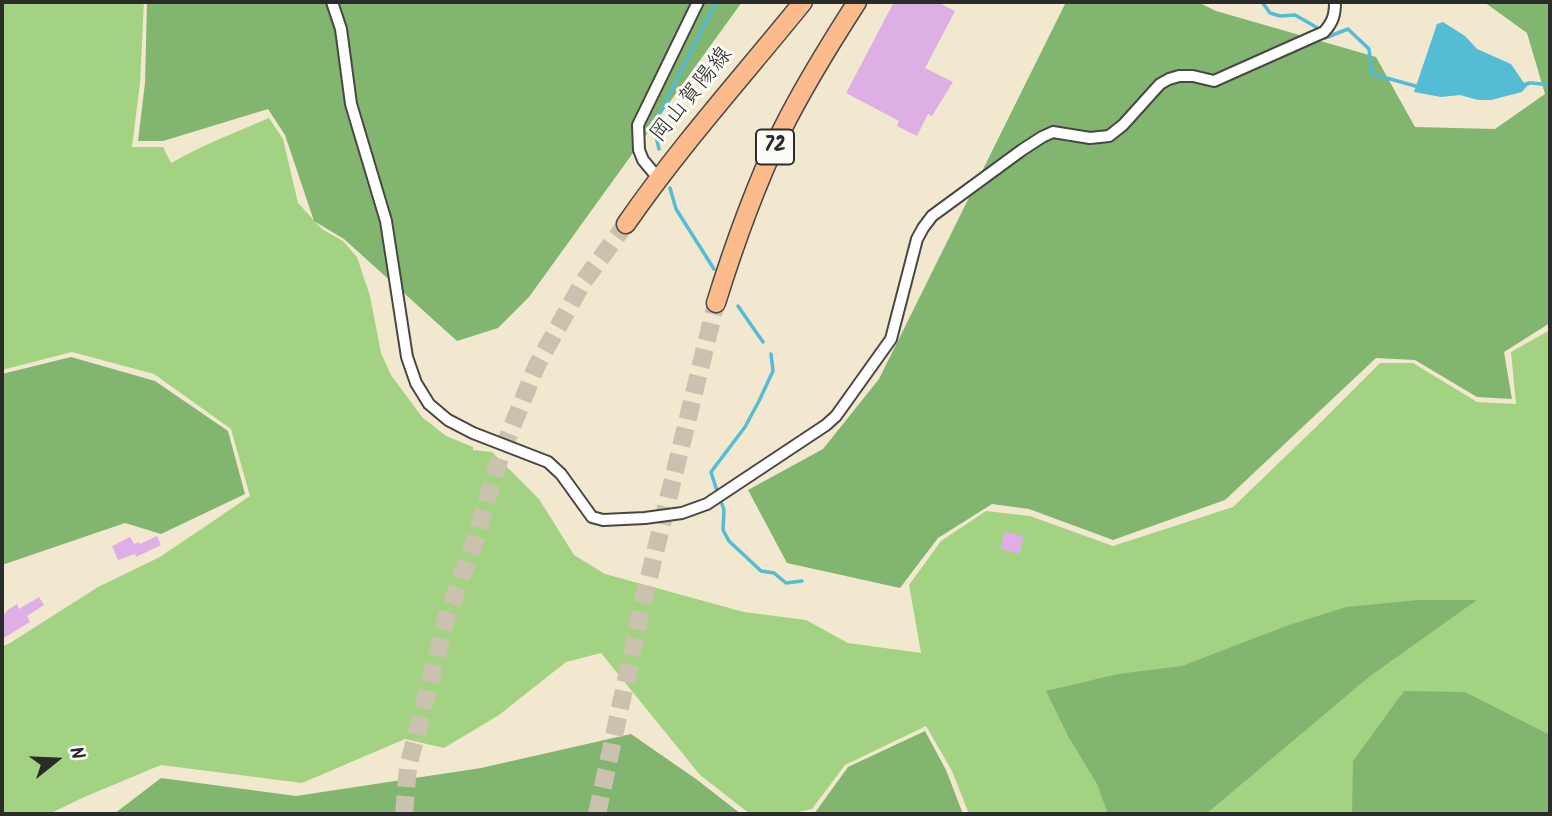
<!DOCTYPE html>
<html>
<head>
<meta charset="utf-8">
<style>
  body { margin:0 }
  #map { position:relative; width:1552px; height:816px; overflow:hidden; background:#f2e8d0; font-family:Kalam,sans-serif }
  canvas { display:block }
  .frame { position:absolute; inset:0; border:4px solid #2b2b2b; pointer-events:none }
  .north { position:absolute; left:21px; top:725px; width:70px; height:70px; -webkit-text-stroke:5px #fdfcf7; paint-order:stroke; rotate:72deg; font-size:19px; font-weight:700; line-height:28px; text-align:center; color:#2b2b2b }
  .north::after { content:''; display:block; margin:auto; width:24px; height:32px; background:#2b2b2b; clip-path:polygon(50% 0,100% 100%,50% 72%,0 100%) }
</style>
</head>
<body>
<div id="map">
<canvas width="1552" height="816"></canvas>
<div class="frame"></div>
<div class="north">N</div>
</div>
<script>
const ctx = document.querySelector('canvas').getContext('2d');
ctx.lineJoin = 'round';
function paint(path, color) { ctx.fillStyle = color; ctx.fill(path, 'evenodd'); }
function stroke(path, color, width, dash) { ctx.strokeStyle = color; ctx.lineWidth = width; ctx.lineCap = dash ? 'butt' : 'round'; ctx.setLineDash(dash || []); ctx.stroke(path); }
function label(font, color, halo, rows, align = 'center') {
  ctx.font = font + ' Kalam,"Klee One",sans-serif'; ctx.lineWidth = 6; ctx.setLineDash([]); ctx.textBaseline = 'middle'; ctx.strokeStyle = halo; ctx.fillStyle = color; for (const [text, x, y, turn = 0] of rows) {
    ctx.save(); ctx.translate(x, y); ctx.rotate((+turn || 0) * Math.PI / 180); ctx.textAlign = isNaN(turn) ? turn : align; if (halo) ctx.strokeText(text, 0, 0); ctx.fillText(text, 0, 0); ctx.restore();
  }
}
const green = new Path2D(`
  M2 2H144L140 83 132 147H163L171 163C203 145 236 132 269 118L283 139 298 203 322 229 343 241 357 257 370 296 381 353 391 375 422 417 446 436 473 447V450L492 452 539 499 574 555 605 574 744 612 806 620 848 643 921 653 909 585 941 541 986 511 1030 516 1113 546 1233 507 1314 429 1380 363H1413L1477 402 1516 404 1511 352 1550 330V814H969L952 771 926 726 845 765 812 809 789 814H750L700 775 601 653 566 662 499 715 444 748 405 739 302 783 161 765 82 798 49 814H2V647L10 643 98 587 160 557 250 496 231 429 154 374 72 352 2 370Z`);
const forest = new Path2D(`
  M147 2H742L529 297 498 328 457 341 344 239 314 221 285 135 268 109 163 141H138L145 83Z
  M1066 2H1198L1216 11 1376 57 1415 127 1495 129 1545 94 1527 33 1484 2H1550V323L1504 352 1512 399 1477 397 1415 360 1376 358 1225 500 1113 540 1029 509 992 504 938 538 900 588 787 563 748 490 823 449 879 379Z
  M71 357 155 381 228 431 245 494 161 534 125 523 2 565V374Z
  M1418 600H1477L1370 676 1206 814H1108L1097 784 1068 736 1046 691 1118 674 1182 666 1289 625 1346 607Z
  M1404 691 1465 692 1550 735V814H1352L1353 761Z
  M925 731 946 770 963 814H814L848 767Z
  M631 734 696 779 741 814H114L161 778 296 796 481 768Z`);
const water = new Path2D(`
  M1443 22 1465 36 1477 49 1511 64 1524 83 1529 81 1535 83 1527 86 1522 92 1491 100H1478L1460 95 1441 97 1414 92 1437 24Z`);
const stream = new Path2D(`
  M1262 2 1270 13 1280 16 1295 15 1316 27
  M1325 38 1348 29 1369 49 1372 74 1419 87
  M1532 83 1550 85
  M659 149 655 132 659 115 716 2
  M670 188 676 209 714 269
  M738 306 763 342
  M717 491 711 472 745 427 759 401 773 371 771 354
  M722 504 724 510 723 530 729 541 761 571 774 573 786 583 802 581`);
const building = new Path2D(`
  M894 2H937L955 11 925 68 953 82 932 116 928 114 917 136 897 126 899 121 846 93Z
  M1005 531 1024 537 1019 554 1000 549Z
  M157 536 161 545 136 557 135 554 118 560 112 546 130 537 134 544 139 542 140 544Z
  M39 597 44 605 27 616 30 622 2 639V615L7 612 6 611 17 604 19 609Z`);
const primaryTunnel = new Path2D(`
  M404 814 408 767 446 619 475 540 501 454 537 365 583 282 626 224
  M597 814 644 598 716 303`);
const street = new Path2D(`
  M332 2 341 29 351 104 386 221 407 357 416 383 429 404 448 420 473 433 548 462 561 474 592 517 603 520 645 518 682 513 707 504 826 425 836 416 891 339 917 239 923 228 932 216 1022 150 1042 137 1053 132 1090 138 1109 136 1123 125 1160 84 1169 79 1179 76H1193L1214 81 1324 32C1333 22 1335 15 1335 2
  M658 178 643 160 639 150 638 125 698 2`);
const primary = new Path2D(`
  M626 224C680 146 743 76 803 2
  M716 303C734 245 755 187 781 132 803 87 830 44 857 2`);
const shields = [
  [775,147,38]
];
const shieldNames = [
  ["72",775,147]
];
const streetNames = [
  ["岡山賀陽線",693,96,-51]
];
paint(green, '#a3d382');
paint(forest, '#82b570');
paint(water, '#56bbd4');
stroke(stream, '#56bbd4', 3.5);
paint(building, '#ddafe5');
stroke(primaryTunnel, '#cac2af', 18, [18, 9]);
stroke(street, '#494744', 14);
stroke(primary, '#494744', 21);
stroke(street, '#fff', 10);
stroke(primary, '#fbbb8d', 18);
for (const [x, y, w] of shields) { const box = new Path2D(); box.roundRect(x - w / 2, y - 17.5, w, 35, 5); ctx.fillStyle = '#fdfcf7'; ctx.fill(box); stroke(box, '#2b2b2b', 2); }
label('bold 21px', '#2b2b2b', null, shieldNames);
label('23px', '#2b2b2b', '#fdfcf7', streetNames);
</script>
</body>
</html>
